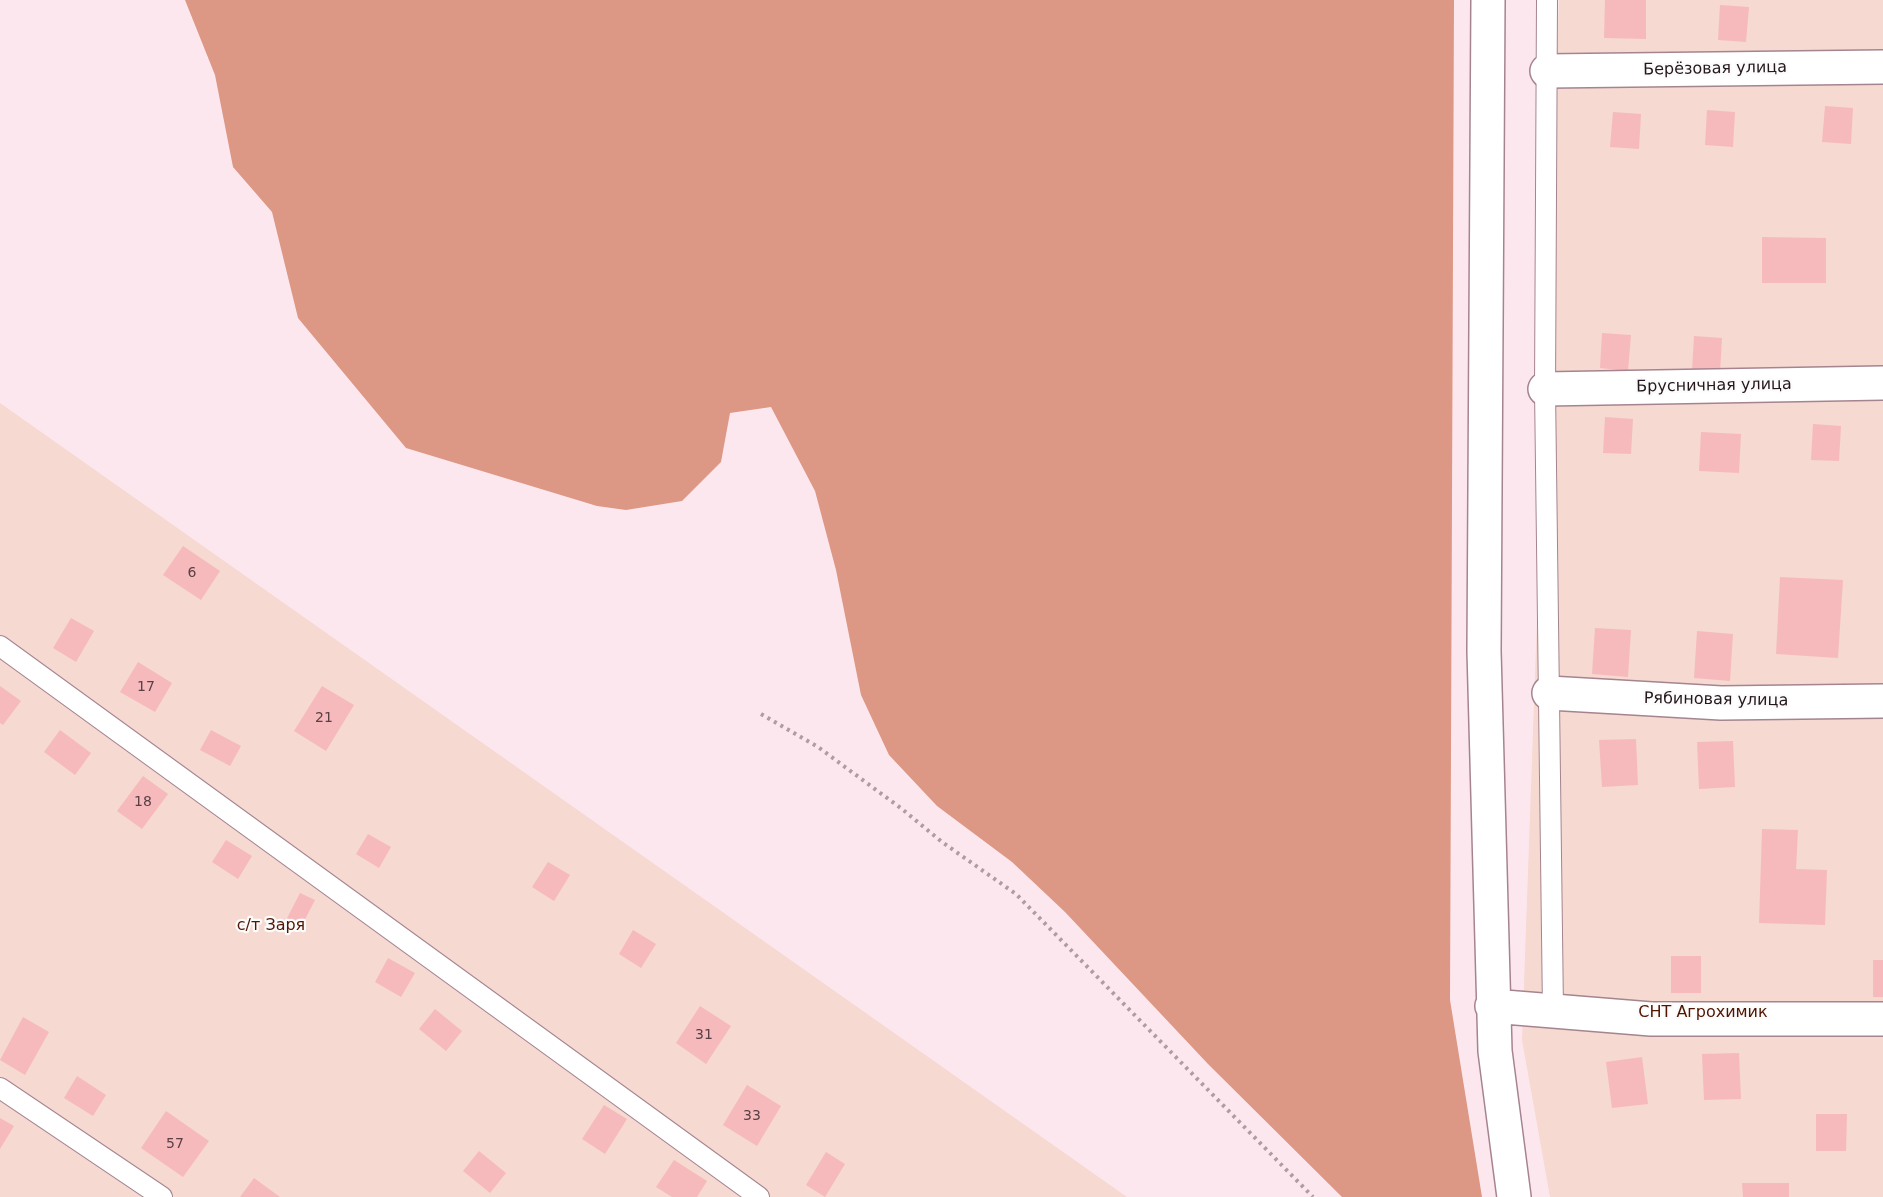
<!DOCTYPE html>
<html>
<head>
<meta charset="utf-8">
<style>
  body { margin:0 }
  canvas { display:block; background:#fde7ef }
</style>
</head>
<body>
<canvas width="1883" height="1197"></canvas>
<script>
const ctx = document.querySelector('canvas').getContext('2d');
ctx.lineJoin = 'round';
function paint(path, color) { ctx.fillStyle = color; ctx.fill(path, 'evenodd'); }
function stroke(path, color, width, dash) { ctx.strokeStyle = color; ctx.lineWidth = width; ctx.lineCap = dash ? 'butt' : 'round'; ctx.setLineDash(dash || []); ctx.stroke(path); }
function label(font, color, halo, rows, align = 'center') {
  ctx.font = font + ' "DejaVu Sans",sans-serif'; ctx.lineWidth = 4.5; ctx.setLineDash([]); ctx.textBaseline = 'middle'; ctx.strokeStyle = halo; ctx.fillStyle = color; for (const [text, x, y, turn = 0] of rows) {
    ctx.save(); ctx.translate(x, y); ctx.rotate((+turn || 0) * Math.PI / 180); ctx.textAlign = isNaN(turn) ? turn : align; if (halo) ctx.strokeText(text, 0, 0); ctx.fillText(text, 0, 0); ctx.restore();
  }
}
const green = new Path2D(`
  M1559 0H1883V1197H1550L1522 1040Z
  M0 403 1127 1197H0Z`);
const forest = new Path2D(`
  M185 0H1454L1450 1000 1482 1197H1342L1208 1064 1065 912 1012 862 937 806 889 755 861 695 836 570 815 491 771 407 730 413 721 462 682 501 626 510 597 506 406 448 298 318 272 212 233 167 215 75Z`);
const building = new Path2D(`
  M1605 0H1646V39L1604 38Z
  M1720 5 1749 7 1746 42 1718 40Z
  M1825 106 1853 108 1851 144 1822 142Z
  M1707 110 1735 112 1733 147 1705 145Z
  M1613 112 1641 114 1639 149 1610 147Z
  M1762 237 1826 238V283H1762Z
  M1602 333 1631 335 1628 371 1600 368Z
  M1694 336 1722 338 1720 373 1692 371Z
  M1605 417 1633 419 1631 454 1603 453Z
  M1813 424 1841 426 1839 461 1811 460Z
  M1701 432 1741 434 1739 473 1699 471Z
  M183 546 220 571 201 600 163 575Z
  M1780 577 1843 580 1838 658 1776 654Z
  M71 618 94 631 76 662 53 648Z
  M1595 628 1631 630 1628 677 1592 674Z
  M1697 631 1733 634 1730 681 1694 678Z
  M138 662 172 683 155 712 120 692Z
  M0 686 21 701 3 725 0 723Z
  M322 686 354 705 326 751 294 731Z
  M60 730 91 753 75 775 44 752Z
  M211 730 241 746 230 766 200 750Z
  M1636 739 1638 785 1602 787 1599 740Z
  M1733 741 1735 787 1699 789 1697 742Z
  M143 776 168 794 142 829 117 811Z
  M1762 829 1798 830 1796 869 1827 870 1825 925 1759 923Z
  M368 834 391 847 379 868 356 854Z
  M226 840 252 856 238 879 212 862Z
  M548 862 570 875 554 901 532 887Z
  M300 893 315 900 298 933 283 926Z
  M633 930 656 944 641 968 619 954Z
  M1671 956H1701V993H1671Z
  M388 958 415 973 401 997 375 982Z
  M1873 960H1883V997H1873Z
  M700 1006 731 1026 706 1064 676 1043Z
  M435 1009 462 1031 446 1051 419 1029Z
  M23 1017 49 1032 25 1075 0 1060Z
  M1739 1053 1741 1099 1704 1100 1702 1054Z
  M1642 1057 1648 1104 1612 1108 1606 1062Z
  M77 1076 106 1095 93 1116 64 1098Z
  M747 1085 781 1106 757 1146 723 1125Z
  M604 1105 627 1119 605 1154 582 1139Z
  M166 1111 209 1141 183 1177 141 1148Z
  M1816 1114H1847L1846 1151H1816Z
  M0 1118 14 1126 0 1149Z
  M479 1151 506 1173 490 1193 463 1171Z
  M826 1152 845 1164 825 1197 806 1185Z
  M674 1160 707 1181 697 1197H672L656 1187Z
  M254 1178 280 1197H240Z
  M1742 1183H1789V1197H1743Z`);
const path = new Path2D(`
  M761 714 818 747 902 809 942 842 1016 894 1313 1197`);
const lane = new Path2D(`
  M1547 0 1545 389 1553 1011
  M0 646 759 1197
  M0 1088 162 1197`);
const street = new Path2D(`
  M1488 0 1484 651 1495 1051 1514 1197
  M1547 71 1883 67
  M1545 389 1883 383
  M1549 693 1721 703 1883 701
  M1492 1006 1651 1019H1883`);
const numberNames = [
  ["6",192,573],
  ["17",146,687],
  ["21",324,718],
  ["18",143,802],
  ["31",704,1035],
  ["33",752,1116],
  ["57",175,1144]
];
const streetNames = [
  ["Берёзовая улица",1715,69,-1],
  ["Брусничная улица",1714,386,-1],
  ["Рябиновая улица",1716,700,1]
];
const parkNames = [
  ["с/т Заря",271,926],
  ["СНТ Агрохимик",1703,1013]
];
paint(green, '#f6d9d0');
paint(forest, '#dc9884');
paint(building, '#f6babd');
stroke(lane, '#a58490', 22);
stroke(street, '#a58490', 36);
stroke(path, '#af9ca3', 4, [3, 4.5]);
stroke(lane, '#fff', 20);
stroke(street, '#fff', 33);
label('14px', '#594045', null, numberNames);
label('16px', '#25181d', '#fbfbfb', streetNames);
label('16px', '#511602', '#fbfbfb', parkNames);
</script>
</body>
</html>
